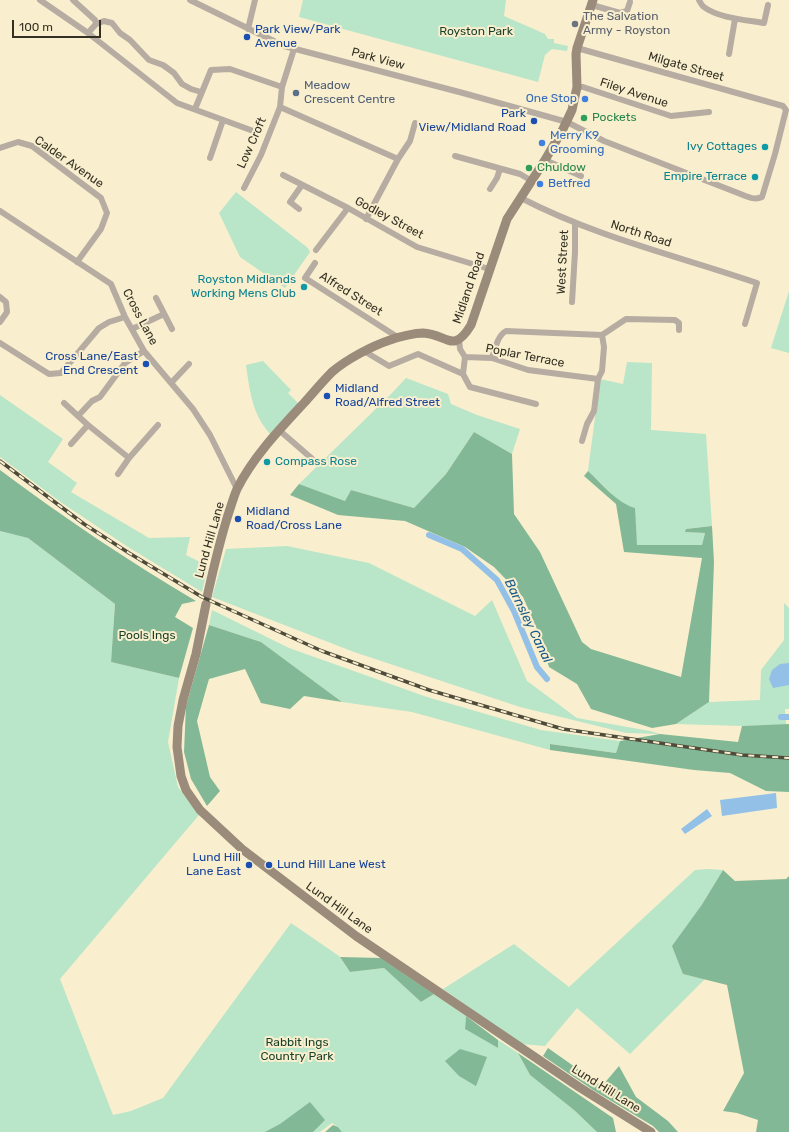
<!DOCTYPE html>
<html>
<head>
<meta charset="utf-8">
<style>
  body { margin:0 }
  #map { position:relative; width:789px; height:1132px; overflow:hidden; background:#f9efce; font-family:Rubik,sans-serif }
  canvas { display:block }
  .scale { position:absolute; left:12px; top:20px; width:89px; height:18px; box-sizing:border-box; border:2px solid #343023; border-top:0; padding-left:5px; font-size:12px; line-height:14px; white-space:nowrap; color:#343023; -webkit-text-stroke:3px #f9efce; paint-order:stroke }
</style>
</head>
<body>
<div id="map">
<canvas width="789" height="1132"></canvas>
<div class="scale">100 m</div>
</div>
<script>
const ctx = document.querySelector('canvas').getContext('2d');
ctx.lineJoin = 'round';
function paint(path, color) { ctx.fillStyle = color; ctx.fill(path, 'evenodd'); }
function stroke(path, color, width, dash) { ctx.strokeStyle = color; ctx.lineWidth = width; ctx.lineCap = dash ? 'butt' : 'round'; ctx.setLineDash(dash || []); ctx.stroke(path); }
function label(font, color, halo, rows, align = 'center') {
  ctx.font = font + ' Rubik,sans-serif'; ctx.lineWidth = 4; ctx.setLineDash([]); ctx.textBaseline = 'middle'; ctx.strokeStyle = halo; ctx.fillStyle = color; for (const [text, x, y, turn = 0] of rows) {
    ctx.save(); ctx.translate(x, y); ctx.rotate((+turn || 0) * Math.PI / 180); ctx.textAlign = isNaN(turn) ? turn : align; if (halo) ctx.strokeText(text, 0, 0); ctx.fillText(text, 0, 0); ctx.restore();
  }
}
const green = new Path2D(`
  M303 0H506L504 16 545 34 548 39H554V43L568 46 567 51 552 49 545 55 538 82 299 17Z
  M236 192 308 248 310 252 285 288 240 257 219 213Z
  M789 291V353L771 348Z
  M263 361 291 390 288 393 301 406 273 437C252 416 250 392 246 365Z
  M627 362 652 363 651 430 706 434 712 526 686 529V532L705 533 702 545H637L629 507 618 500 588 471 600 379 623 384Z
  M406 378 448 394 451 404 477 415 520 429 512 454 474 432 446 474 414 508 351 490 345 501 299 484 391 394Z
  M0 395 63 439 48 462 77 483 71 492 149 538 190 537 186 555 208 566 202 592 128 547 62 503 0 457Z
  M0 531 28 538 115 604 111 662 179 678 168 742 178 787 199 815 60 979 113 1115 131 1111 163 1098 291 923 339 956 350 972 384 968 421 1002 434 994 466 1016 465 1029 498 1048V1040L518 1053 530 1075 574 1110 597 1132H342L338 1127 332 1123 320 1132H0Z
  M287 546 369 563 475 616 492 600 527 681 577 718 650 731 660 734 626 733 520 707 354 652 212 597 226 549Z
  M784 603 789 608V709H785L786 725 742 726 676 724 709 702 760 700 761 670 784 640Z
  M212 610 289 648 427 697 541 730 620 741 616 753 550 744V750L412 712 342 702 261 642 209 625Z
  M707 869 723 870 701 906 683 974 705 979 630 1054 577 1008 545 1046 521 1044 443 989 514 944 569 987 695 870Z`);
const forest = new Path2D(`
  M474 432 512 454 514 514 540 552 582 642 591 649 681 677 702 558 624 552 616 504 584 476 588 471C602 484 617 503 635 508L637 545H702L705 533 685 532 686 529 712 526 714 562 709 702 676 724 652 728 591 709 577 684 549 667 537 629 523 597 494 567 465 547 405 521 338 515 290 495 299 484 345 501 351 490 414 508 446 474Z
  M0 470C63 517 128 561 196 601L182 604 175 617 193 628 179 678 111 662 115 604 28 538 0 531Z
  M209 625 261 642 342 702 304 696 290 709 261 703 245 669 209 679 197 721 210 777 220 791 207 806 191 779 184 752 186 706Z
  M789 724V792L766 791 730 773 694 770 550 750V744L616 753 620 741 660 734 738 742 742 726Z
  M723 870 735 881 786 879 789 876V1132H756L758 1120 737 1113 723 1111 744 1073 727 985 683 974 672 946 701 906Z
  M340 957 381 958 434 994 421 1002 384 968 350 972Z
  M466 1016 498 1040V1048L465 1029Z
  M548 1048 602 1086 619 1066 636 1097 668 1121 678 1132H659L653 1126 593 1090 543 1056Z
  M460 1049 487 1057 476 1086 459 1076 445 1061Z
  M518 1053 613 1118 616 1132H597L574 1110 530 1075Z
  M310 1102 325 1120 313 1132H265L280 1124Z
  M333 1125 338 1127 342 1132H325Z`);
const water = new Path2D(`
  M789 663V685L773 688 769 679 772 670 780 664Z
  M776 793 777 808 722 816 720 800Z
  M707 809 712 816 685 834 681 829Z`);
const canal = new Path2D(`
  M429 535 462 549 497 580 514 611 537 667 547 679
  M781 717H789`);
const street = new Path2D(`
  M40 0 88 33 177 103 256 132
  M73 0 95 20 96 24
  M190 0 284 46 463 93 567 122 604 141 738 193C746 196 754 201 762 197L775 154 786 110 783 106 577 48
  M699 0C700 2 702 6 704 7 718 18 747 20 764 23L768 5
  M592 5 620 13 627 11 630 2
  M248 29 255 0
  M88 33 96 24 104 21 112 23 120 33 130 40 149 60 163 65 174 73 182 84 191 89 201 92
  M294 49 282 87 280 107 398 159
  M729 54 735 19
  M577 87H583L671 116 709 112
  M195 109 211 70 230 69 282 87
  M0 148 18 142 32 146 101 198 107 213 101 229 77 262
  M455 156 520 174 532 181
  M210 158 223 120
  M545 160 581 176
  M283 175 348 208 417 247 489 269
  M244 188 261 155 280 107
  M490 189 497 178 500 169
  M521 198C596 237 678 256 757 283L745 324
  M299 209 290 202 302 185
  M0 211 111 284 125 317 144 351 193 409 210 435 237 489
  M366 219 398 159 410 141 415 123
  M316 250 348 208
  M315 263 305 278 399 338
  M0 297 6 302 7 312 0 322
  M156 298 172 329
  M572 302 575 252V223
  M132 329 164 314
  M602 335 626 319 675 320 679 323V330
  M459 340 460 349 465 357 492 358 528 370 598 379
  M0 343 49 374 61 373 99 328 109 322 125 317
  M364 351 389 366 418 354 463 374
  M465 357 463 374 470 387 536 404
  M492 358C495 350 497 336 506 331L602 335 604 347 602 371 598 379 594 411 587 424 582 441
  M171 383 189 364
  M64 403 78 416
  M88 425 129 458
  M279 430 317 463
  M71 444 88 425 78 416 92 401 100 397 125 363 144 351
  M118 474 129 458 158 425`);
const secondary = new Path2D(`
  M207 597C214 567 220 538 230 509 232 503 234 496 237 489 253 457 279 430 304 403 313 393 322 382 332 372 347 359 372 346 390 340 398 337 415 333 423 333 447 334 453 355 471 325L507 219 545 160 563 129 572 110 577 87 576 54 577 48 593 0
  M206 604 196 654 183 700 178 726 177 747 181 776 186 790 200 810 242 849 356 936 579 1087 651 1132`);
const rail = new Path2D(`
  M0 461 84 524 129 553 202 597 322 651 429 690 563 729 742 755 789 758`);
const markers = [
  [575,24,4,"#6b7280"],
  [247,37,4,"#1a4fb4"],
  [296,93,4,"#5c6f8a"],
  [585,99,4,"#3f7fe0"],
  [584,118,4,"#2e9e5b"],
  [534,121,4,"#1a4fb4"],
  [542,143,4,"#3f7fe0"],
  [765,147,4,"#0f9aa8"],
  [529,168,4,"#2e9e5b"],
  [755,177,4,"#0f9aa8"],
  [540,184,4,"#3f7fe0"],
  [304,287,4,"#0f9aa8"],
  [146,364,4,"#1a4fb4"],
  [327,396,4,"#1a4fb4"],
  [267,462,4,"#0f9aa8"],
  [238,519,4,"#1a4fb4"],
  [249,865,4,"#1a4fb4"],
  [269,865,4,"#1a4fb4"]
];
const worshipNames = [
  ["The Salvation",583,17],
  ["Army - Royston",583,31]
];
const transitNames = [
  ["Park View/Park",255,30],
  ["Avenue",255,44],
  ["Park",526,114,"right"],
  ["View/Midland Road",526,128,"right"],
  ["Cross Lane/East",138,357,"right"],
  ["End Crescent",138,371,"right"],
  ["Midland",335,389],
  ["Road/Alfred Street",335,403],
  ["Midland",246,512],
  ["Road/Cross Lane",246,526],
  ["Lund Hill",241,858,"right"],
  ["Lane East",241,872,"right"],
  ["Lund Hill Lane West",277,865]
];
const parkNames = [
  ["Royston Park",476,32],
  ["Pools Ings",147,636],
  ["Rabbit Ings",297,1043],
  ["Country Park",297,1057]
];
const streetNames = [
  ["Park View",378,59,15],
  ["Milgate Street",686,67,16],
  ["Filey Avenue",634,93,18],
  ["Low Croft",252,143,-66],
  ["Calder Avenue",69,162,35],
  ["Godley Street",389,218,28],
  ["North Road",641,234,18],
  ["West Street",563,262,-87],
  ["Midland Road",469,288,-71],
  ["Alfred Street",351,294,32],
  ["Cross Lane",140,317,62],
  ["Poplar Terrace",525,356,11],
  ["Lund Hill Lane",210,540,-74],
  ["Lund Hill Lane",339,908,36],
  ["Lund Hill Lane",606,1089,32]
];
const serviceNames = [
  ["Meadow",304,86],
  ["Crescent Centre",304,100]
];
const shopNames = [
  ["One Stop",577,99,"right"],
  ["Merry K9",550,136],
  ["Grooming",550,150],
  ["Betfred",548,184]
];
const leisureNames = [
  ["Pockets",592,118],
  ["Chuldow",537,168]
];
const cultureNames = [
  ["Ivy Cottages",757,147],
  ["Empire Terrace",747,177],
  ["Royston Midlands",296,280],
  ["Working Mens Club",296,294],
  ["Compass Rose",275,462,"left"]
];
const waterNames = [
  ["Barnsley Canal",528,621,64]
];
paint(green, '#b9e5c8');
paint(forest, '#83b896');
paint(water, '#93c0e7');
stroke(canal, '#93c0e7', 6);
stroke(street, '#b7aca1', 6);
stroke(secondary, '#9b8b7b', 9);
stroke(rail, '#4f4b3b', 3.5);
stroke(rail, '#f9efce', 2, [6]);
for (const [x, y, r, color] of markers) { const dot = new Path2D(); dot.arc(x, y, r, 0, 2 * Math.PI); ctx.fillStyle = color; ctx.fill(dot); stroke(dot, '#f9efce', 1.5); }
label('12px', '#5b616d', '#f9efce', worshipNames, 'left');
label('12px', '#164399', '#f9efce', transitNames, 'left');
label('12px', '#153f28', '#f9efce', parkNames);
label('12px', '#343023', '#f9efce', streetNames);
label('12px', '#4e5e75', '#f9efce', serviceNames, 'left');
label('12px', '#366cbe', '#f9efce', shopNames, 'left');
label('12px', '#27864d', '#f9efce', leisureNames, 'left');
label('12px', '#0d838f', '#f9efce', cultureNames, 'right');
label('italic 13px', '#175b8c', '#f9efce', waterNames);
</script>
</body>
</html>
